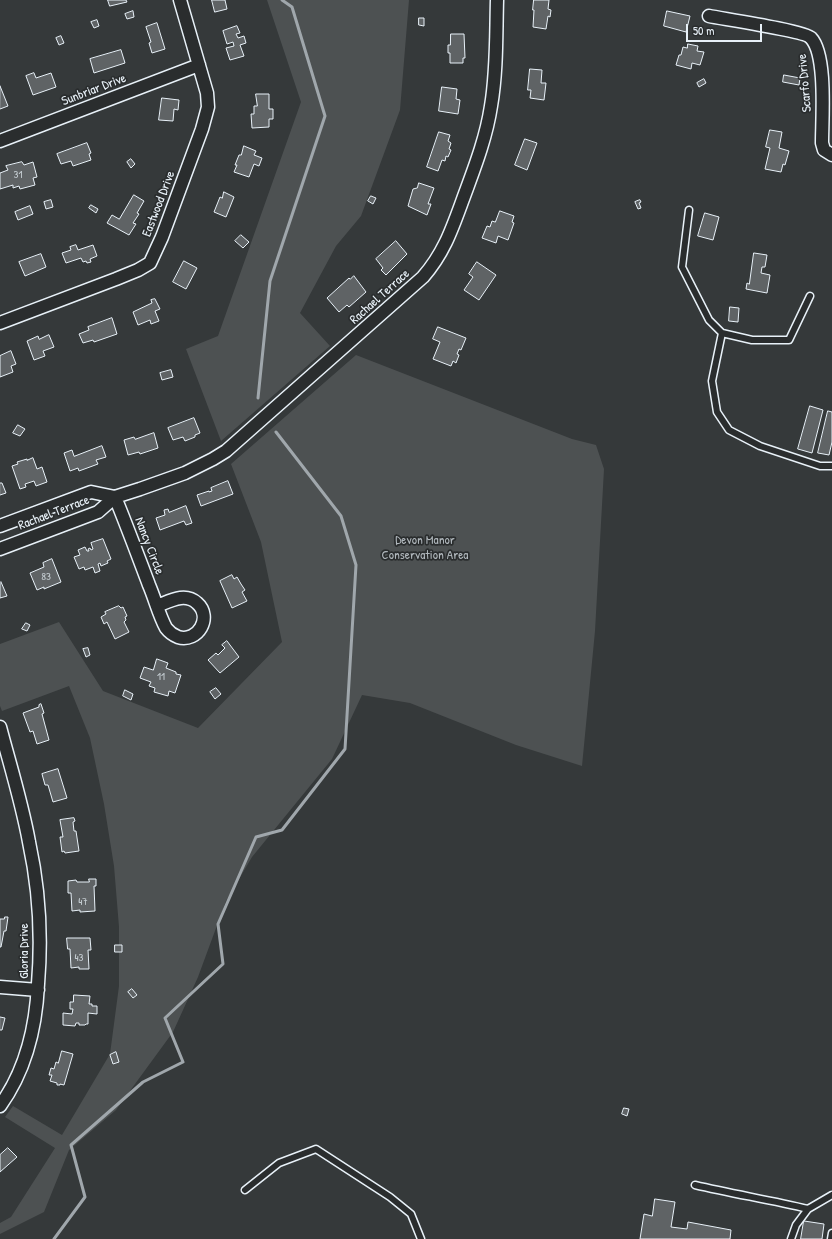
<!DOCTYPE html>
<html>
<head>
<meta charset="utf-8">
<style>
  body { margin:0 }
  #map { position:relative; width:832px; height:1239px; overflow:hidden; background:#35393a; font-family:"Patrick Hand",sans-serif }
  canvas { display:block }
  .scale { position:absolute; left:686px; top:24px; width:76px; height:18px; box-sizing:border-box; border:2px solid #e8f1f8; border-top:0; padding-left:5px; font-size:12px; line-height:14px; white-space:nowrap; color:#e8f1f8; -webkit-text-stroke:3px #2a2d2e; paint-order:stroke }
</style>
</head>
<body>
<div id="map">
<canvas width="832" height="1239"></canvas>
<div class="scale">50 m</div>
</div>
<script>
const ctx = document.querySelector('canvas').getContext('2d');
ctx.lineJoin = 'round';
function paint(path, color) { ctx.fillStyle = color; ctx.fill(path, 'evenodd'); }
function stroke(path, color, width, dash) { ctx.strokeStyle = color; ctx.lineWidth = width; ctx.lineCap = dash ? 'butt' : 'round'; ctx.setLineDash(dash || []); ctx.stroke(path); }
function label(font, color, halo, rows, align = 'center') {
  ctx.font = font + ' "Patrick Hand",sans-serif'; ctx.lineWidth = 3.5; ctx.setLineDash([]); ctx.textBaseline = 'middle'; ctx.strokeStyle = halo; ctx.fillStyle = color; for (const [text, x, y, turn = 0] of rows) {
    ctx.save(); ctx.translate(x, y); ctx.rotate((+turn || 0) * Math.PI / 180); ctx.textAlign = isNaN(turn) ? turn : align; if (halo) ctx.strokeText(text, 0, 0); ctx.fillText(text, 0, 0); ctx.restore();
  }
}
const green = new Path2D(`
  M267 0H409L400 110 361 216 336 246 300 313 330 346 221 441 186 349 218 336 301 102Z
  M356 355 572 439 596 445 604 469 595 631 582 766 516 745 410 703 362 695 332 759 252 857 226 901 198 977 173 1032 116 1110 69 1150 44 1212 0 1234V1223L11 1217 55 1148 5 1117 13 1106 62 1135 110 1054 119 986V927L114 866 104 804 90 738 69 686 2 711 0 706V644L59 622 103 691 198 728 282 642 261 542 231 464Z`);
const stream = new Path2D(`
  M258 398 270 281 325 116 292 7 282 0
  M54 1239 85 1197 71 1145 143 1082 183 1062 165 1018 223 964 218 924 256 837 282 830 345 749 356 565 341 516 276 432`);
const building = new Path2D(`
  M108 0H126L127 2 110 6Z
  M212 0H225L227 9 215 12Z
  M534 0H549L548 9 551 10 550 17 548 16 546 29 533 27 534 10H533Z
  M133 11 134 17 127 19 125 14Z
  M667 11 690 16 686 32 664 26Z
  M419 18H424V26L419 25Z
  M97 20 99 26 94 28 91 22Z
  M157 23 165 49 152 53 149 43 151 42 146 27Z
  M237 26 240 33 236 34 238 38 244 36 246 43 240 45 244 56 230 60 226 48 234 46 233 42 227 44 223 31Z
  M451 34H464L465 58H463V63H450V53H448V45H450Z
  M61 36 64 43 59 45 56 38Z
  M688 44 698 46 697 51 704 52 700 65 692 63 691 69 676 65 679 55H681L683 47 687 48Z
  M121 50 125 63 94 73 90 59Z
  M530 69 542 70 541 83H546L544 100 530 98 531 90H528Z
  M34 73 36 78 51 73 56 87 33 95 26 76Z
  M784 75 800 78 799 85 783 82Z
  M704 79 706 83 699 87 697 83Z
  M0 86 8 106 0 109Z
  M442 87 457 89 456 99 460 100 458 114 439 111Z
  M256 94H269V109H273V119H269V127L252 128 251 114H254V106H257Z
  M162 98 179 100 178 110 174 109 173 121 159 120Z
  M770 130 782 132 779 148 789 151 785 165 783 164 781 172 765 169 770 148 766 147Z
  M439 132 450 135 448 141 451 143 449 149 451 150 448 157 446 156 445 161 442 160 438 171 427 167Z
  M525 139 537 143 527 170 515 165Z
  M87 143 91 153 89 154 91 160 73 166 71 161 61 164 57 154Z
  M244 146 256 151 254 155 262 158 259 166 254 164 249 177 234 172 237 165H235L239 155H241Z
  M131 159 135 164 131 168 127 162Z
  M22 162 24 165 33 162 37 177 33 178 35 185 20 189 19 186 13 188V185L0 189V173L8 170 6 166Z
  M419 183 434 188 428 204H431L427 215 408 206 413 189 417 188Z
  M224 192 234 197 226 217 214 212 220 197 222 198Z
  M134 195 144 201 137 213 139 214 133 223 136 224 129 235 107 223 112 215 119 219Z
  M371 196 376 198 373 204 368 201Z
  M51 200 53 207 46 209 44 202Z
  M640 200 641 202 639 203 641 208 638 209 635 202Z
  M91 205 98 209 96 213 89 208Z
  M30 206 33 214 18 220 15 212Z
  M500 211 514 216 512 222 514 223 508 240 498 236 496 243 482 238 487 226 490 227 492 221 495 222Z
  M705 213 719 217 713 240 698 236Z
  M241 235 249 242 243 248 235 241Z
  M396 241 407 254 386 275 381 270 383 268 376 259Z
  M76 245 78 250 93 245 97 256 90 259 91 262 87 263 86 261 83 262 81 258 66 263 62 253 71 250 70 247Z
  M754 253 767 255 765 267H762L761 273 770 275 767 293 746 289 747 283 749 284Z
  M41 254 46 267 25 276 19 262Z
  M184 261 197 268 186 289 173 282Z
  M477 262 496 275 479 300 464 290 473 277 469 274Z
  M354 276 366 292 349 307 347 305 339 312 327 298 349 278 350 279Z
  M155 299 160 309 155 311 159 321 151 324 150 320 138 325 133 312 152 303 151 300Z
  M730 307 739 308 738 322 729 321Z
  M112 318 117 334 94 342 93 340 83 343 79 334 89 330 88 327Z
  M438 327 466 338 461 350 459 349 457 354 459 355 456 363 453 361 451 366 433 359 440 342 433 339Z
  M49 335 54 347 43 351 45 356 34 360 27 341 38 336 39 339Z
  M11 351 16 364 11 366 13 372 0 377V356Z
  M171 370 173 377 162 380 160 373Z
  M810 406 823 410 812 453 798 449Z
  M828 411 832 412V442L829 455 818 453Z
  M194 418 200 433 195 435V437L185 441 183 437 173 440 168 428Z
  M18 425 25 429 20 436 13 433Z
  M154 433 158 448 140 454 139 452 128 455 124 440 134 437 135 439Z
  M102 446 106 457 96 460 98 464 79 471 78 468 70 471 64 453 72 450 74 456Z
  M33 458 37 469 42 467 47 482 36 486 34 481 25 484 26 487 20 489 12 466 18 464 17 462 27 459V460Z
  M228 481 233 494 201 506 197 495 209 491V492L212 491 211 488Z
  M0 483H2L6 493 0 495Z
  M186 506 192 523 186 525 184 521 160 530 156 518 165 515 164 510 168 509 169 512Z
  M103 539 111 559 107 561 108 563 101 566 100 563 98 564 100 571 95 573 93 567 85 570 84 567 79 569 74 557 80 555 78 550 85 547 87 551H89L88 549 90 548 91 550 93 549 91 543Z
  M52 559 61 582 44 589V587L37 590 30 573 44 567 43 563Z
  M232 575 234 579 237 577 241 584 245 590 242 592 247 601 232 608 220 581Z
  M1 582 7 596 0 598V583Z
  M119 606 121 608 123 607 127 616 125 617 126 620 124 622 129 632 115 639 107 622 104 624 101 617 106 614 105 612Z
  M26 623 30 625 27 631 22 629Z
  M227 641 239 657 220 673 208 660 216 653 218 655 225 648 222 645Z
  M88 648 90 655 86 657 83 649Z
  M157 659 168 663 166 668 176 672V674L181 675 175 693 169 691 168 696 154 692 155 688 149 686 151 682 140 678 144 667 153 670Z
  M216 688 221 694 215 699 210 692Z
  M125 690 133 694 131 700 123 696Z
  M41 704 44 713 42 714 49 740 37 744 33 731 30 732 23 713 39 707V705Z
  M58 769 67 798 53 802 48 785H45L42 774Z
  M74 818 75 821 73 822 74 831H76L79 851 65 853 64 851 62 852 60 837H63L60 820Z
  M89 879H96V886H94L95 911 80 912V910L72 911 71 893H68V881L76 880 77 882H89Z
  M5 917H8L6 931H4L1 947H0V919H4Z
  M67 938H90L91 950H88L89 969H79V967L71 968 70 949H68Z
  M115 945H122V952H115Z
  M132 989 137 995 133 998 128 992Z
  M74 995 90 996 89 1004H92V1006H97V1014L88 1013V1024H86L85 1025H79V1023H76L75 1026 63 1025V1013L72 1014 73 1009H70V1002H73Z
  M0 1017 5 1018 2 1030H0Z
  M62 1051 73 1054 64 1085 60 1084V1085H57V1083L50 1081 52 1075H49L51 1068 54 1069 56 1062 58 1063Z
  M116 1052 119 1062 113 1064 110 1055Z
  M624 1108 629 1109 627 1116 622 1114Z
  M8 1148 17 1157 0 1172V1155Z
  M655 1199 675 1202 671 1227 687 1229 688 1222 731 1230 730 1239H640L644 1214 652 1216Z
  M804 1221 824 1224 822 1239H801Z`);
const service = new Path2D(`
  M689 210 682 267 709 320 722 333 752 340H789L810 296
  M722 333 712 381 717 412 729 430 760 446 820 466H832
  M695 1185C733 1194 771 1200 808 1209
  M245 1190 279 1163 316 1149 390 1197 411 1214 421 1239
  M791 1239 796 1225 808 1209 832 1195
  M831 1239 832 1233`);
const minor = new Path2D(`
  M709 16C724 19 805 31 811 38 827 55 822 119 822 143L824 150 832 155
  M0 141 199 65
  M0 323 116 279 138 270 150 263 162 237 202 129 208 107 207 93 180 0
  M115 497C127 526 138 556 149 585 155 599 159 615 166 628 169 632 173 635 178 637 198 643 213 617 197 603 185 592 170 601 157 606
  M0 526 91 492 115 497
  M0 549 98 512 115 497 140 489 185 473 213 459 226 451 423 277C444 253 452 229 463 199 474 169 486 139 491 106 497 71 496 35 497 0
  M0 727C10 765 22 803 29 842 39 888 42 936 38 984 36 1028 26 1070 0 1106
  M0 987 38 990`);
const numberNames = [
  ["31",18,175],
  ["83",46,577],
  ["11",161,677],
  ["47",83,902],
  ["43",79,958]
];
const streetNames = [
  ["Scarfo Drive",805,83,-95],
  ["Sunbriar Drive",94,90,-21],
  ["Eastwood Drive",159,204,-69],
  ["Rachael Terrace",380,297,-42],
  ["Rachael Terrace",54,513,-21],
  ["Nancy Circle",149,546,69],
  ["Gloria Drive",25,951,-90]
];
const parkNames = [
  ["Devon Manor",425,541],
  ["Conservation Area",425,556]
];
paint(green, '#4d5152');
stroke(stream, '#a0a7ac', 3);
paint(building, '#5f6365');
stroke(building, '#e8f1f8', 1);
stroke(service, '#e8f1f8', 9);
stroke(minor, '#e8f1f8', 15);
stroke(service, '#2a2d2e', 6);
stroke(minor, '#2a2d2e', 12);
label('11px', '#c6ced3', null, numberNames);
label('13px', '#e8f1f8', '#2a2d2e', streetNames);
label('13px', '#b2b9be', '#2a2d2e', parkNames);
</script>
</body>
</html>
